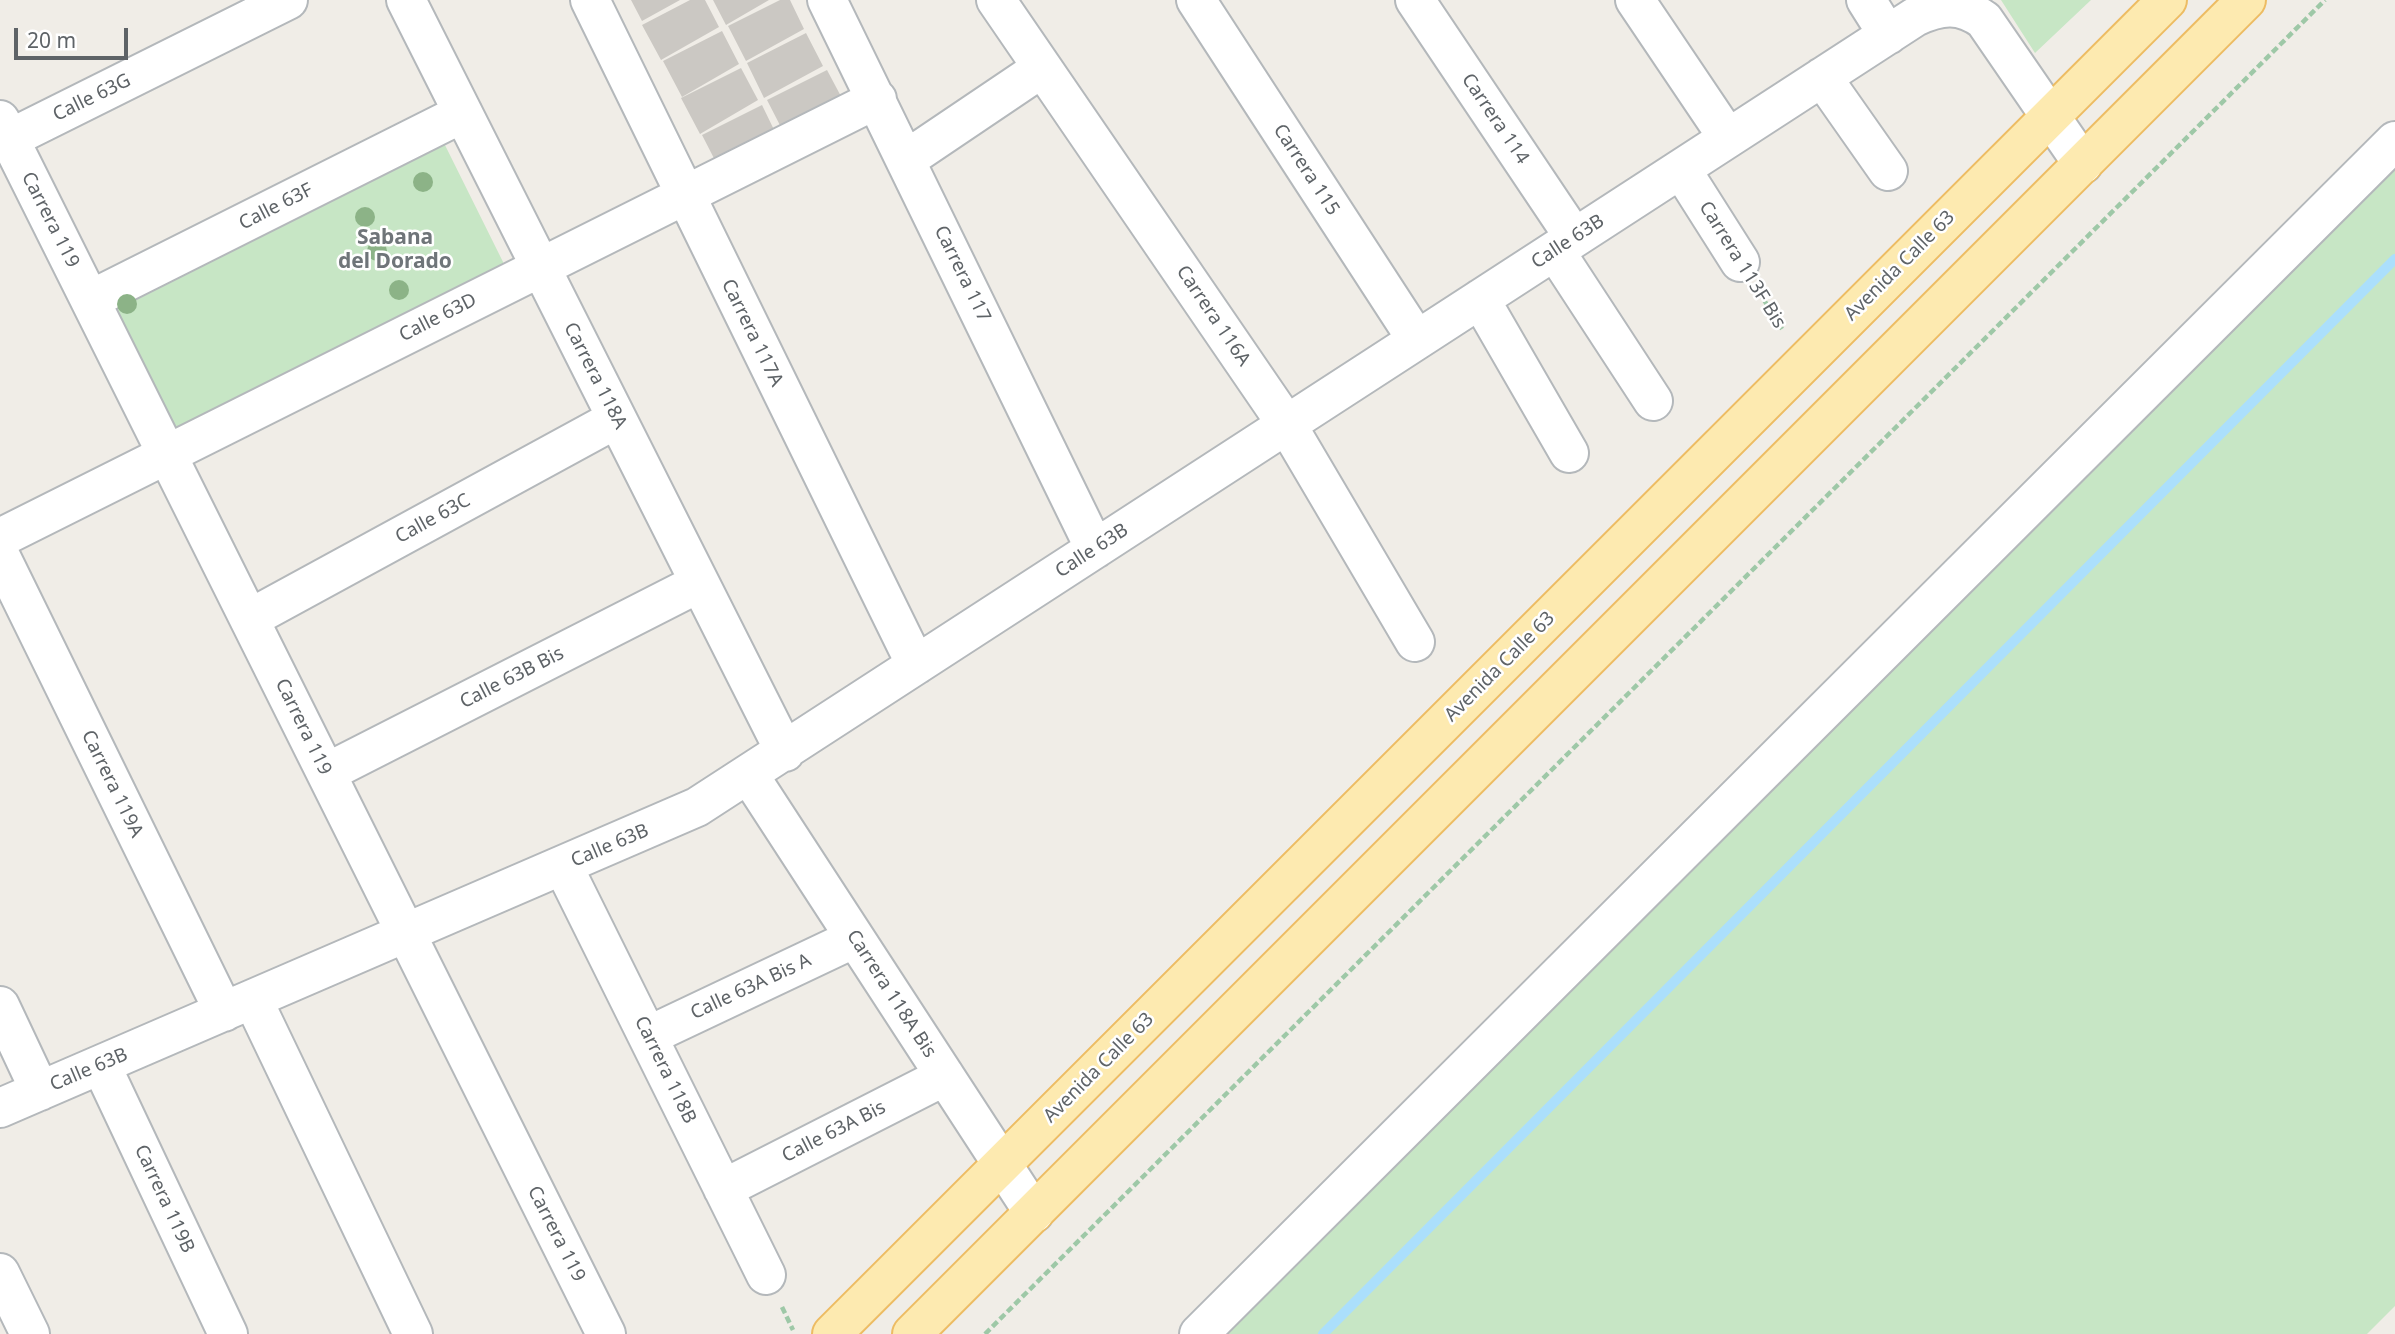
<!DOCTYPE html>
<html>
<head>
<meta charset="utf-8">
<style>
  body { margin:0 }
  #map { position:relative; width:2395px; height:1334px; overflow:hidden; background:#f0ede7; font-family:"Noto Sans",sans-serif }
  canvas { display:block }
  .scale { position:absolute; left:14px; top:28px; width:114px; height:32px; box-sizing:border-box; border:4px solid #5e6367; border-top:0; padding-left:9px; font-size:21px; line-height:24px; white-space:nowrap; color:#5e6367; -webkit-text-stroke:5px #fff; paint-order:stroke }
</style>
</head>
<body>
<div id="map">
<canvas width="2395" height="1334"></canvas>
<div class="scale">20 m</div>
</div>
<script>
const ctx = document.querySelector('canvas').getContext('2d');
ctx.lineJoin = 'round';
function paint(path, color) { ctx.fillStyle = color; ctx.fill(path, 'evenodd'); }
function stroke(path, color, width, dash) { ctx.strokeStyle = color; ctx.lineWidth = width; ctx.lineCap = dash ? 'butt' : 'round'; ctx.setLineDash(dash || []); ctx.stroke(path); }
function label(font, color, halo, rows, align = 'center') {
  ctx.font = font + ' "Noto Sans",sans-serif'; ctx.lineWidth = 5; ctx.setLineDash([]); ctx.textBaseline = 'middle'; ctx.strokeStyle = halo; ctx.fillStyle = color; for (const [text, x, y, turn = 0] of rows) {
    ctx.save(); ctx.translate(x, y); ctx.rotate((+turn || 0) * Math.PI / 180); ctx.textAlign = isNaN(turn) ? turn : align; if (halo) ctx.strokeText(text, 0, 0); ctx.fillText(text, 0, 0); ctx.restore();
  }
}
const green = new Path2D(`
  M2001 0H2091L2035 53Z
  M439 133 507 270 172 439 104 302Z
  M2395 155V1306L2367 1334H1218Z`);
const stream = new Path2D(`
  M1323 1334 2395 259`);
const building = new Path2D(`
  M631 0H680L642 21Z
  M690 0H705L719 27 661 60 642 25Z
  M713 0H769L726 25Z
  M780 0H790L804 29 746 61 728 26Z
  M722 31 739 64 682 97 663 61Z
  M806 33 823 66 764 98 747 63Z
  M741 68 758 100 700 134 681 98Z
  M827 70 844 102 785 135 767 100Z
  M762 105 778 138 720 170 702 135Z`);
const path = new Path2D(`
  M1759 292 1782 329
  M782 1307 793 1330
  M985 1334 2325 0`);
const minor = new Path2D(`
  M406 0 785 752
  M590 0 916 665
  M827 0 1095 549
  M996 0 1287 425 1415 642
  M1196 0 1417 340
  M1415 0 1574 237
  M1635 0 1728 138
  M1866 0 1888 35
  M1822 77 1888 171
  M0 120 606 1334
  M9 139 288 0
  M907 159 1042 68
  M1681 169 1740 262
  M1555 251 1653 401
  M1480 299 1569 453
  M90 300 463 113
  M0 538 877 99
  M0 555 224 1012
  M249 619 616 419
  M326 773 699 583
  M749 775 1034 1213
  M563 866 766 1275
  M253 1000 413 1334
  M0 1006 40 1091
  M648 1036 855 938
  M101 1065 228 1334
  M0 1108 697 807 1915 17C1941 5 1960 3 1984 20L2083 164
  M723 1189 945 1076
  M0 1273 30 1334
  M1199 1334 2395 141`);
const major = new Path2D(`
  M832 1334 2167 0
  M912 1334 2246 0`);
const trees = [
  [423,182],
  [365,217],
  [377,251],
  [399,290],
  [127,304]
];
const streetNames = [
  ["Calle 63G",92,98,-26],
  ["Carrera 114",1495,119,56],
  ["Carrera 115",1306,170,57],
  ["Calle 63F",276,207,-27],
  ["Carrera 119",50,220,63],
  ["Calle 63B",1568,242,-33],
  ["Carrera 113F Bis",1742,265,58],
  ["Avenida Calle 63",1900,266,-45],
  ["Carrera 117",962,274,64],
  ["Carrera 116A",1213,316,56],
  ["Calle 63D",438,318,-27],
  ["Carrera 117A",752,333,64],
  ["Carrera 118A",595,376,63],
  ["Calle 63C",433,519,-29],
  ["Calle 63B",1092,551,-33],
  ["Avenida Calle 63",1500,667,-45],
  ["Calle 63B Bis",512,678,-27],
  ["Carrera 119",303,727,64],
  ["Carrera 119A",112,784,64],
  ["Calle 63B",610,846,-23],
  ["Calle 63A Bis A",751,987,-25],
  ["Carrera 118A Bis",891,994,57],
  ["Avenida Calle 63",1099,1068,-45],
  ["Calle 63B",89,1070,-23],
  ["Carrera 118B",665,1070,64],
  ["Calle 63A Bis",834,1132,-27],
  ["Carrera 119B",164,1199,65],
  ["Carrera 119",556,1234,63]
];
const neighbourhoodNames = [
  ["Sabana",395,238],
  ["del Dorado",395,262]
];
paint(green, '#c7e6c5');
stroke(stream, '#abdffc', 10);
paint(building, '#cbc8c3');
stroke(minor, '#b4b8bb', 42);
stroke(major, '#edbc63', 42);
stroke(path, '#9ec8a7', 4.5, [7, 3.5]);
stroke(minor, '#fff', 38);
stroke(major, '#fdeab0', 38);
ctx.fillStyle = '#8cb387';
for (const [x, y] of trees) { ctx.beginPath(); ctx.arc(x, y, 10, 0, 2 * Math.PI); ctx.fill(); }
label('19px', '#5e6367', '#fff', streetNames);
label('bold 21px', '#6f7579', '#fff', neighbourhoodNames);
</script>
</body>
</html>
